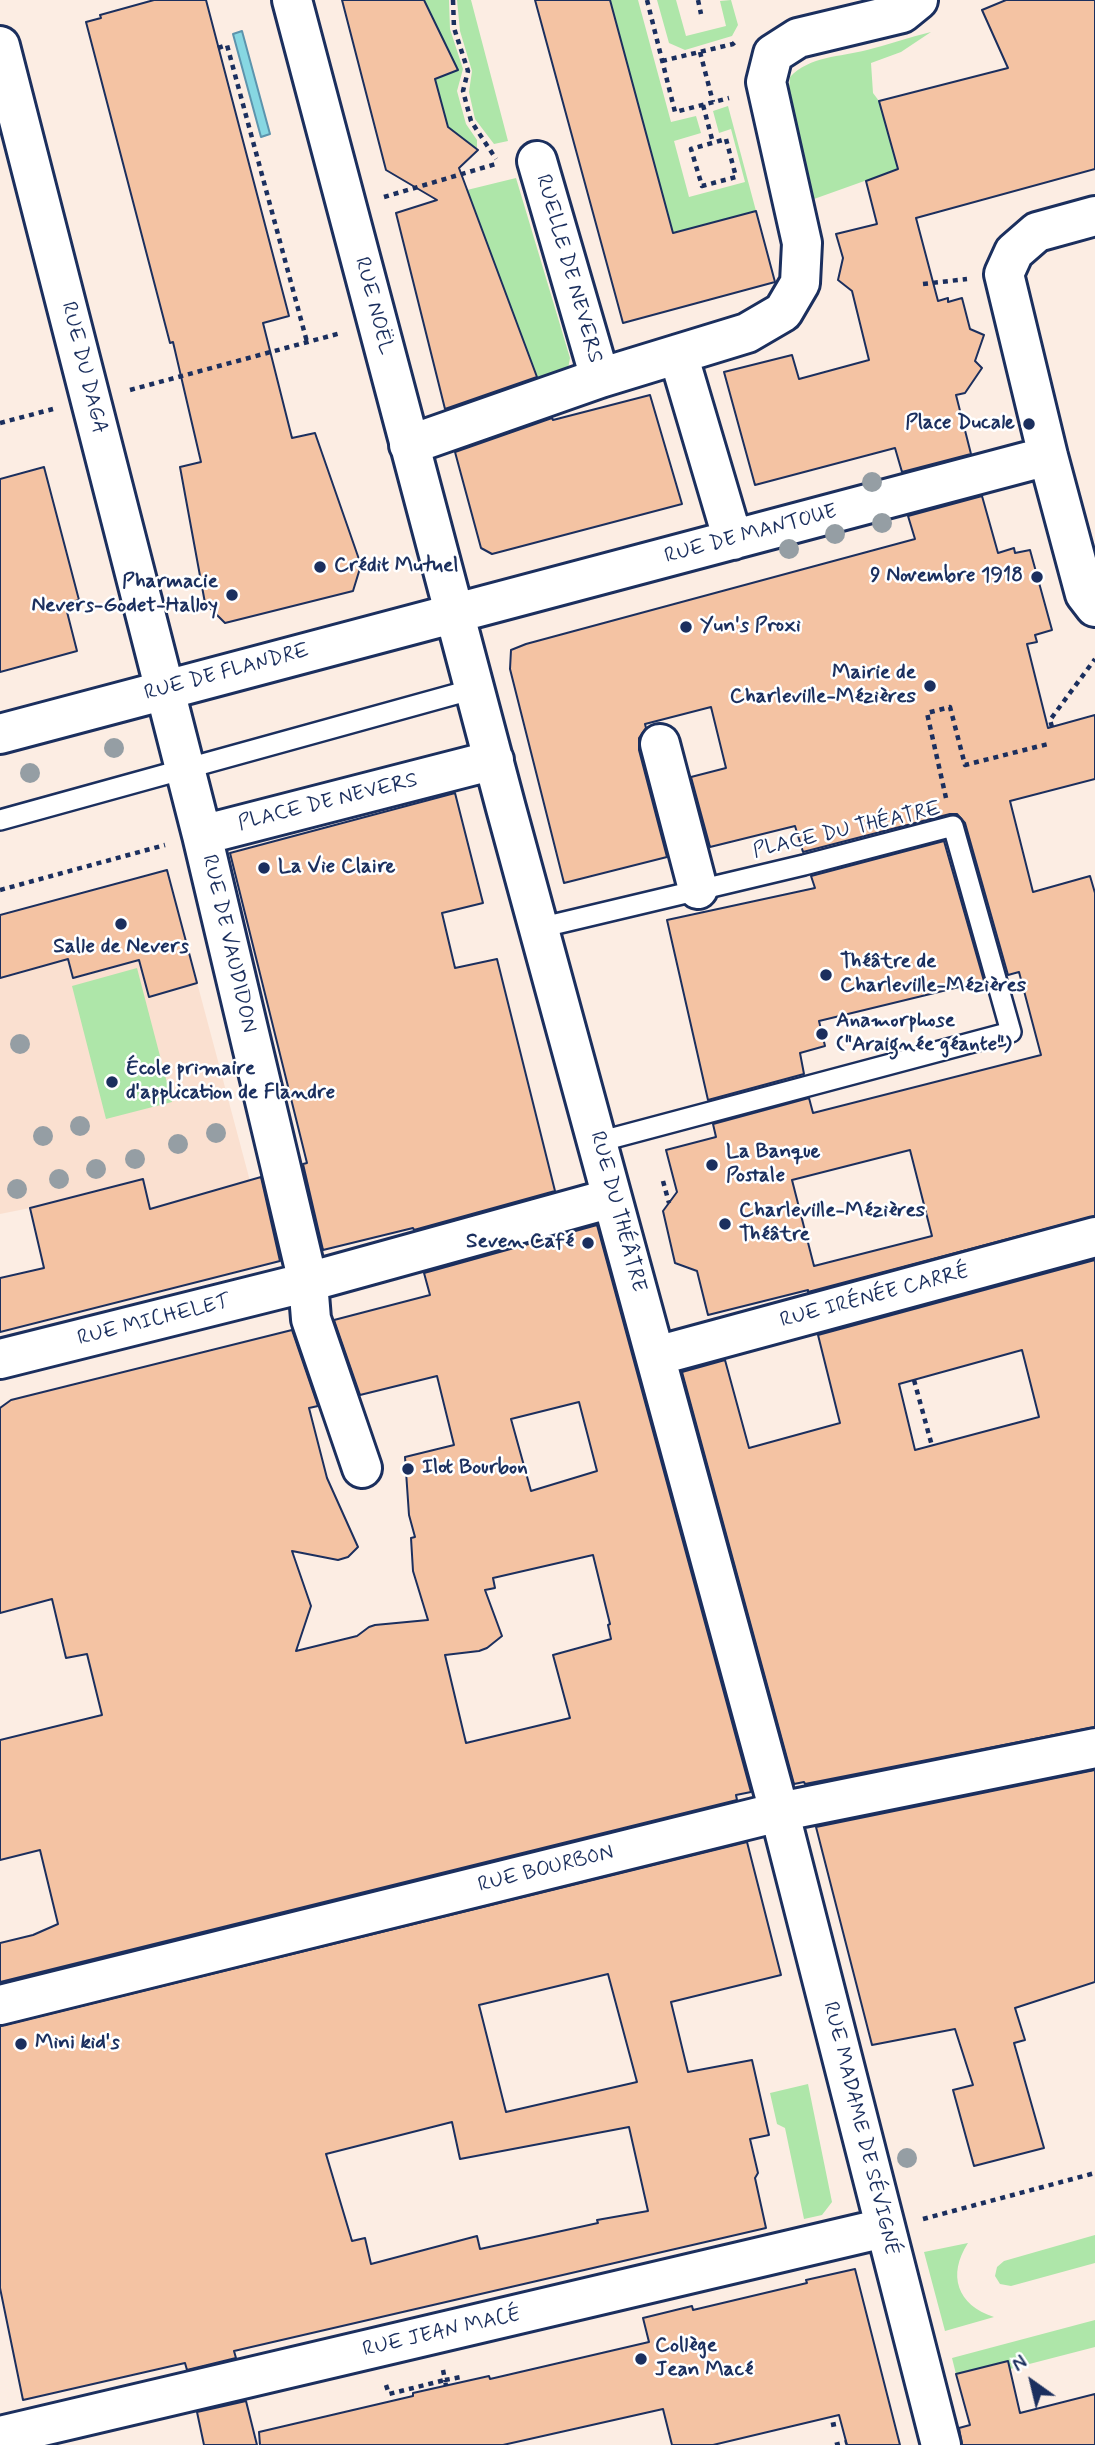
<!DOCTYPE html>
<html>
<head>
<meta charset="utf-8">
<style>
  body { margin:0 }
  #map { position:relative; width:1095px; height:2445px; overflow:hidden; background:#fcede3; font-family:Mynerve,sans-serif }
  canvas { display:block }
  .north { position:absolute; left:997px; top:2347px; width:70px; height:70px; -webkit-text-stroke:5px #fff; paint-order:stroke; rotate:326deg; font-size:19px; font-weight:700; line-height:28px; text-align:center; color:#1b2f5e }
  .north::after { content:''; display:block; margin:auto; width:24px; height:32px; background:#1b2f5e; clip-path:polygon(50% 0,100% 100%,50% 72%,0 100%) }
</style>
</head>
<body>
<div id="map">
<canvas width="1095" height="2445"></canvas>
<div class="north">N</div>
</div>
<script>
const ctx = document.querySelector('canvas').getContext('2d');
ctx.lineJoin = 'round';
function paint(path, color) { ctx.fillStyle = color; ctx.fill(path, 'evenodd'); }
function stroke(path, color, width, dash) { ctx.strokeStyle = color; ctx.lineWidth = width; ctx.lineCap = dash ? 'butt' : 'round'; ctx.setLineDash(dash || []); ctx.stroke(path); }
function label(font, color, halo, rows, align = 'center') {
  ctx.font = font + ' Mynerve,sans-serif'; ctx.lineWidth = 5; ctx.setLineDash([]); ctx.textBaseline = 'middle'; ctx.strokeStyle = halo; ctx.fillStyle = color; for (const [text, x, y, turn = 0] of rows) {
    ctx.save(); ctx.translate(x, y); ctx.rotate((+turn || 0) * Math.PI / 180); ctx.textAlign = isNaN(turn) ? turn : align; if (halo) ctx.strokeText(text, 0, 0); ctx.fillText(text, 0, 0); ctx.restore();
  }
}
const built = new Path2D(`
  M167 870 250 1181 151 1209 38 1236 30 1208 0 1214V915Z`);
const green = new Path2D(`
  M424 0H449L450 29 463 69 457 91 466 124 477 140V149L448 127 435 79Z
  M457 0H471L508 141 494 144 475 119 469 92 472 71 460 31Z
  M610 0H638L671 122 696 116 701 133 674 141 689 197 745 182 731 129 719 133 713 111 728 106 756 211 673 233Z
  M657 0H676L686 36 726 26 720 1 731 0 738 25 732 36 685 50 669 43Z
  M931 32 901 52 871 63 873 93 879 101 898 169 814 199 789 89 790 77C810 56 840 57 867 50 888 45 909 37 931 32Z
  M516 178 570 358 568 369 539 382 467 190Z
  M137 968 172 1102 106 1119 72 986Z
  M808 2084 832 2202 822 2215 804 2219 785 2128 777 2124 770 2093Z
  M1095 2235V2263L1011 2286 1000 2284 995 2276 997 2267 1004 2261Z
  M968 2243C947 2275 957 2305 994 2317L945 2331 924 2252Z
  M1095 2320V2347L1010 2369 1007 2361 956 2374 952 2358Z`);
const water = new Path2D(`
  M242 31 270 134 261 137 233 34Z`);
const building = new Path2D(`
  M154 0H206L289 316 263 323 292 438 315 433 361 565 353 591 225 623 205 603 180 467 201 462 173 342 170 343 86 22 101 18 100 15Z
  M342 0H424L458 70 435 79 448 127 478 150 459 168 537 377 445 409 396 213 437 200 386 170Z
  M535 0H610L673 233 756 211 775 282 623 323Z
  M1006 0H1095V169L916 218 938 301 948 298V302L962 298 970 329 984 335 975 361 982 368 965 393 956 395 971 454 902 472 895 448 755 485 724 372 792 355 799 379 869 360 852 291 838 280 843 258 836 234 877 224 866 181 898 169 879 101 1008 68 982 10Z
  M650 395 682 504 492 554 481 548 455 452 552 418 553 420Z
  M44 467 79 600 65 604 77 651 0 672V479Z
  M982 496 998 553 1014 548 1015 553 1030 550 1052 630 1035 635 1037 642 1027 644 1048 728 1095 715V779L1010 801 1033 892 1090 876 1095 893V1216L808 1292V1290L708 1315 697 1271 675 1263 663 1211 677 1192 666 1150 716 1137 713 1124 809 1098 813 1113 1041 1055 1019 972 1008 975 965 823 957 814H950L803 852 795 826 710 847 691 777 726 768 711 707 645 724 646 728 639 738V750L667 857 564 883 510 669 511 650 526 644 915 539 908 516ZM910 1150 932 1236 814 1266 792 1180Z
  M455 793 483 903 442 913 455 968 497 959 555 1191 414 1230 413 1228 323 1250 303 1164 307 1163 230 853Z
  M944 841 984 981 819 1021 825 1046 800 1053 804 1074 708 1100 667 920 815 888 811 876Z
  M167 870 197 983 149 997 139 960 73 978 68 959 0 978V915Z
  M261 1177 280 1261 0 1332V1278L44 1268 30 1208 143 1179 150 1209Z
  M597 1225 751 1792 736 1795 737 1800 0 1982V1943L33 1935 58 1924 40 1850 0 1860V1740L102 1715 87 1654 66 1658 52 1599 0 1613V1408L11 1400 292 1330 318 1406 309 1408 327 1478 358 1547 348 1557 338 1560 292 1551 311 1606 296 1651 357 1636 369 1627 375 1625 428 1620 413 1571 411 1538 415 1537 409 1515 405 1457 454 1445 437 1376 360 1395 334 1320 430 1295 424 1273ZM579 1402 597 1471 531 1491 511 1419ZM593 1555 610 1624 608 1625 611 1639 553 1655 570 1718 466 1743 445 1655 479 1651 487 1648 502 1636 485 1590 495 1588 493 1578Z
  M1095 1260V1727L805 1784 804 1782 794 1784 682 1372 725 1360 749 1448 840 1423 818 1335ZM1022 1350 1039 1417 915 1450 899 1384Z
  M1095 1770V1982L1015 2008 1025 2040 1014 2043 1044 2148 974 2166 953 2090 973 2085 955 2029 872 2045 816 1827Z
  M747 1842 781 1975 671 2002 688 2072 752 2060 769 2135 750 2139 758 2173 755 2178 766 2228 234 2351 236 2358 187 2370 185 2363 23 2400 0 2288V2026ZM608 1974 637 2082 506 2112 479 2005ZM452 2122 460 2159 629 2127 648 2211 597 2220 598 2223 480 2249 477 2236 371 2264 365 2238 352 2241 326 2154Z
  M855 2269 900 2445H847L839 2415 713 2445H672L663 2409 503 2445H260L259 2432 413 2396V2393L489 2376 490 2379 649 2342 643 2318 692 2306 693 2310 807 2283 806 2280Z
  M1008 2361 1020 2413 1095 2394V2445H962L959 2428 970 2425 956 2374Z
  M246 2401 257 2445H204L197 2412Z`);
const path = new Path2D(`
  M453 0 454 28 468 71 463 91 471 121 496 159
  M647 0 675 112 729 98
  M698 0 701 14
  M218 48 227 45 307 342
  M700 52 713 102
  M662 61 733 44 735 42
  M703 105 713 143
  M726 139 736 177 702 186 691 149Z
  M384 197 499 163
  M923 284 967 279
  M130 390 341 333
  M0 423 53 409
  M1052 727 1050 720 1095 659
  M946 798 927 713 950 707 965 765 1048 744
  M0 890 165 845
  M663 1181 669 1203
  M914 1380 932 1446
  M923 2219 1095 2173
  M443 2370 445 2380 461 2377
  M386 2385 389 2394 445 2380 446 2386
  M831 2425 841 2423
  M835 2445 847 2442`);
const lane = new Path2D(`
  M0 820 474 689
  M539 928 804 865 953 826 1011 1032 598 1142`);
const street = new Path2D(`
  M292 0 506 808 782 1822 941 2445
  M0 46 202 835 308 1282 311 1319 362 1468
  M537 161 600 378
  M1095 216 1037 232 1014 252 1004 274 1048 456 1085 594 1095 607
  M678 354 733 540
  M409 445 600 378 747 333 783 312 800 283 802 243 766 82 773 54 798 38 902 13 918 0
  M0 734 1048 456
  M660 744 698 889
  M202 835 494 760
  M656 1356 1095 1237
  M0 1359 308 1282 612 1198
  M0 2005 779 1812 1095 1748
  M0 2436 884 2228`);
const trees = [
  [872,482],
  [882,523],
  [835,534],
  [789,549],
  [114,748],
  [30,773],
  [20,1044],
  [80,1126],
  [216,1133],
  [43,1136],
  [178,1144],
  [135,1159],
  [96,1169],
  [59,1179],
  [17,1189],
  [907,2158]
];
const markers = [
  [1029,424,7,"#1b2f5e"],
  [320,567,7,"#1b2f5e"],
  [1037,577,7,"#1b2f5e"],
  [232,595,7,"#1b2f5e"],
  [686,627,7,"#1b2f5e"],
  [930,686,7,"#1b2f5e"],
  [264,868,7,"#1b2f5e"],
  [121,924,7,"#1b2f5e"],
  [826,975,7,"#1b2f5e"],
  [822,1034,7,"#1b2f5e"],
  [112,1082,7,"#1b2f5e"],
  [712,1165,7,"#1b2f5e"],
  [725,1224,7,"#1b2f5e"],
  [588,1243,7,"#1b2f5e"],
  [408,1469,7,"#1b2f5e"],
  [21,2044,7,"#1b2f5e"],
  [641,2359,7,"#1b2f5e"]
];
const streetNames = [
  ["RUELLE DE NEVERS",568,269,74],
  ["RUE NOËL",373,306,75],
  ["RUE DU DAGA",83,368,76],
  ["RUE DE MANTOUE",751,535,-15],
  ["RUE DE FLANDRE",227,673,-15],
  ["PLACE DE NEVERS",328,803,-14],
  ["PLACE DU THÉATRE",847,831,-13],
  ["RUE DE VAUDIDON",228,944,77],
  ["RUE DU THÉÂTRE",617,1212,75],
  ["RUE IRÉNÉE CARRÉ",875,1297,-15],
  ["RUE MICHELET",154,1321,-14],
  ["RUE BOURBON",546,1870,-14],
  ["RUE MADAME DE SÉVIGNÉ",860,2129,76],
  ["RUE JEAN MACÉ",442,2333,-13]
];
const poiNames = [
  ["Place Ducale",1015,424,"right"],
  ["Crédit Mutuel",334,567],
  ["9 Novembre 1918",1023,577,"right"],
  ["Pharmacie",218,583,"right"],
  ["Nevers-Godet-Halloy",218,607,"right"],
  ["Yun's Proxi",700,627],
  ["Mairie de",916,674,"right"],
  ["Charleville-Mézières",916,698,"right"],
  ["La Vie Claire",278,868],
  ["Salle de Nevers",121,948,"center"],
  ["Théâtre de",840,963],
  ["Charleville-Mézières",840,987],
  ["Anamorphose",836,1022],
  ["(\"Araignée géante\")",836,1046],
  ["École primaire",126,1070],
  ["d'application de Flandre",126,1094],
  ["La Banque",726,1153],
  ["Postale",726,1177],
  ["Charleville-Mézières",739,1212],
  ["Théâtre",739,1236],
  ["Seven Café",574,1243,"right"],
  ["Ilot Bourbon",422,1469],
  ["Mini kid's",35,2044],
  ["Collège",655,2347],
  ["Jean Macé",655,2371]
];
paint(built, '#fae0d0');
paint(green, '#aee6a9');
paint(water, '#87d7e2');
stroke(water, '#5c94ad', 2);
paint(building, '#f4c3a3');
stroke(building, '#1b2f5e', 2);
stroke(lane, '#1b2f5e', 24);
stroke(street, '#1b2f5e', 44);
stroke(path, '#1b2f5e', 4.5, [5, 5]);
stroke(lane, '#fff', 19);
stroke(street, '#fff', 38);
ctx.fillStyle = '#959ea4';
for (const [x, y] of trees) { ctx.beginPath(); ctx.arc(x, y, 10, 0, 2 * Math.PI); ctx.fill(); }
for (const [x, y, r, color] of markers) { const dot = new Path2D(); dot.arc(x, y, r, 0, 2 * Math.PI); ctx.fillStyle = color; ctx.fill(dot); stroke(dot, '#fff', 2.5); }
label('21px', '#1b2f5e', '#fff', streetNames);
label('bold 21px', '#1b2f5e', '#fff', poiNames, 'left');
</script>
</body>
</html>
